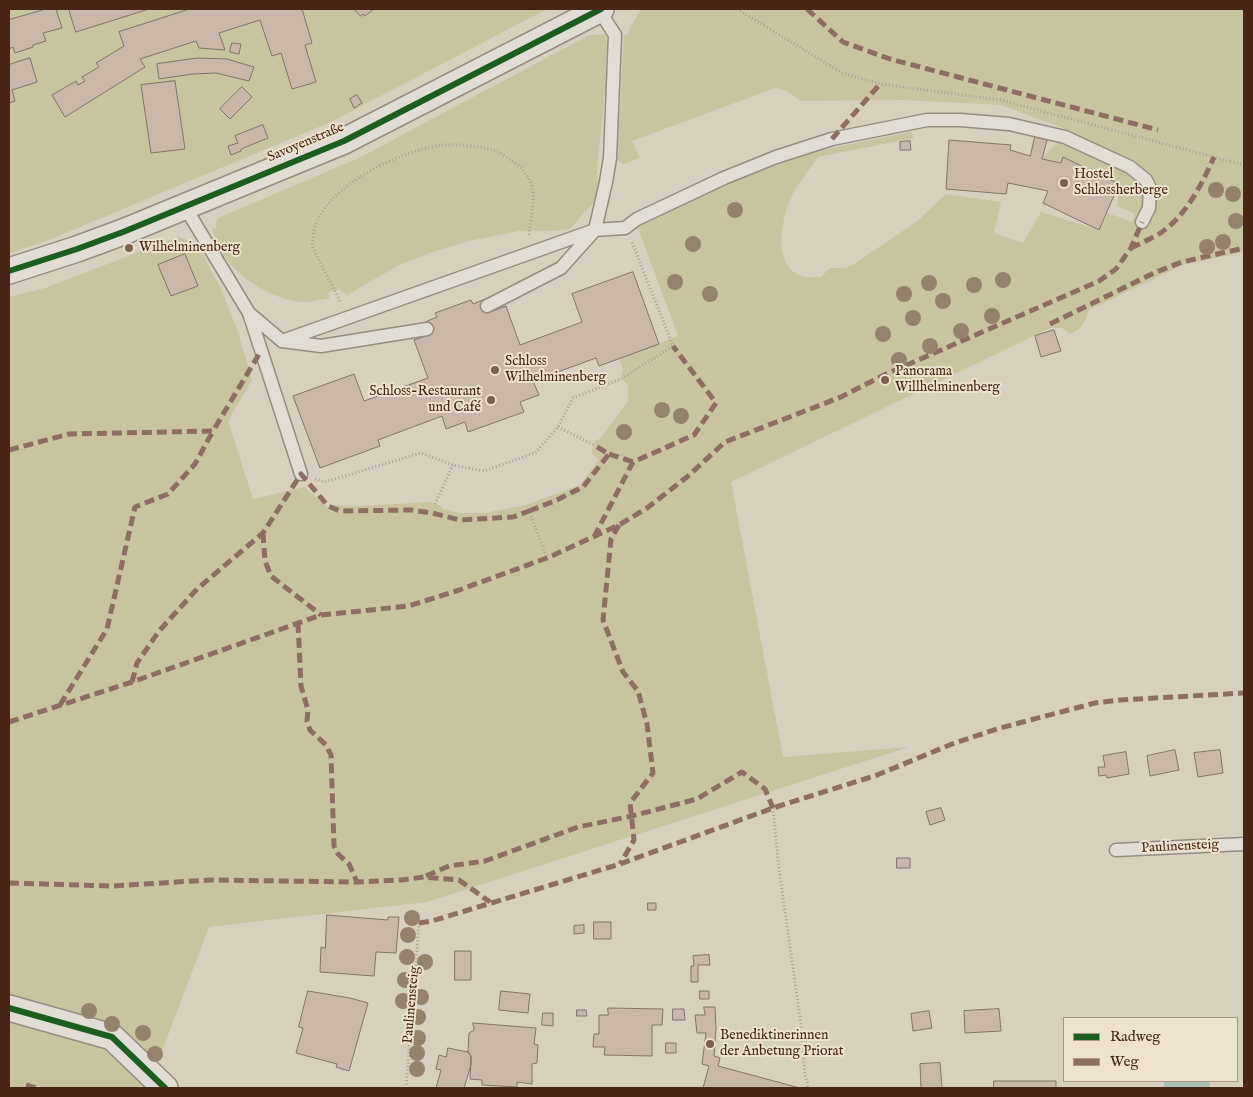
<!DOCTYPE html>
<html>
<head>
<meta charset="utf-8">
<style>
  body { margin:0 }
  #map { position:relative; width:1253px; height:1097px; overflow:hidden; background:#d8d0be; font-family:"IM FELL English",serif }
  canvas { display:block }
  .frame { position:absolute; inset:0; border:10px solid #482514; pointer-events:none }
  .legend { position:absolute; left:1063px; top:1017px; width:175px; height:65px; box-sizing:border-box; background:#ede2ce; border:1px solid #ab9684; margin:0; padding:6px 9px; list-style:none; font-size:15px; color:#482514 }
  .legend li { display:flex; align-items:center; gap:10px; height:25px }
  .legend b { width:25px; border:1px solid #ab9684 }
</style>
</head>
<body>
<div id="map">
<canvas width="1253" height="1097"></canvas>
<div class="frame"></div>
<ul class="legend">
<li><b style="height:6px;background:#1b5e20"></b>Radweg</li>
<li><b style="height:6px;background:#8d6e63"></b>Weg</li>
</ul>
</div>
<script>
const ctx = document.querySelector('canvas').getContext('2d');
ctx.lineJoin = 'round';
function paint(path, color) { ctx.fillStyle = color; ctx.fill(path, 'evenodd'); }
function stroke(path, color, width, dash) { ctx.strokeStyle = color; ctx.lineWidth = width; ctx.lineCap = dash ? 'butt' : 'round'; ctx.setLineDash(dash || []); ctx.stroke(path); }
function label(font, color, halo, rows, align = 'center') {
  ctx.font = font + ' "IM FELL English",serif'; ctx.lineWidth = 4; ctx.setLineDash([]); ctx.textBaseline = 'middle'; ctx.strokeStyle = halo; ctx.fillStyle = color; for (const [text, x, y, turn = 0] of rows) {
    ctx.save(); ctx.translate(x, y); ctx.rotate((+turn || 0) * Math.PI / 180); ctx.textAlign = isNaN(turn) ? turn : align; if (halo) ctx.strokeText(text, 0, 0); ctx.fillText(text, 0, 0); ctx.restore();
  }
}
const green = new Path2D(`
  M9 9H547L331 122 44 242 9 253Z
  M641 9H1244V252L1183 265 1089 310C1085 321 1082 330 1070 334L1063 328H1050L731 482 783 757 909 747 427 902 209 927 148 1088H9V297L45 288 178 237 196 242 220 287 237 329 252 380 228 421 253 499 305 487 333 513V505L359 506 430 502 441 506 442 509 460 513H485L526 505 580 485 599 459 592 454V450L596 440 600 439 628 401V384L625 383 621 373 623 370 619 358 678 336 639 231 641 224 726 183 802 154 911 132 914 138 818 157C809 170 799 182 792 196 781 219 771 269 805 277 810 278 816 277 821 277L830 268H845L854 264 916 222 946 194 1001 202 994 233 1023 243 1041 212 1099 230 1108 213 1132 222 1135 214 1117 206 1119 184 1064 158 1061 163 1042 159 1068 130 1001 105 904 100 801 101 787 91 775 88 632 141 640 158 624 164 617 160 624 35H628L630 28Z
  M607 34 605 91 597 169 598 193 593 203 570 229 554 231H519L469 241 436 251 399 265 347 295 339 289 328 293 330 298C323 299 315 301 307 302 278 303 241 280 225 257 219 249 216 238 212 229L216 228V222L218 218 361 157 589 35Z`);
const water = new Path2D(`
  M1164 1081H1209L1210 1087 1164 1088Z`);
const building = new Path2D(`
  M46 9H56L62 28 43 33 46 41 33 45V47L15 53 13 47 9 49V20Z
  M69 9H149L76 32Z
  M190 9H302L312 43 305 45 316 82 292 89 281 53 272 56 260 20 219 33 225 50 199 48 196 41 140 59 145 67 65 117 52 95 76 81 78 85 85 81 82 77 99 67 96 63 124 46 119 32Z
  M354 9H374L365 16 363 14 361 16Z
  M232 43 241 44 239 54 230 52Z
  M30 58 37 82 12 90 15 101 9 103V65Z
  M198 58 227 59 254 67 249 81 216 73 193 74 159 79 157 64Z
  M175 81 185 149 151 153 141 85Z
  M242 87 252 97 230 119 220 109Z
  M357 95 362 103 354 108 350 99Z
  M263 125 268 138 241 149V151L231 155 228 146 238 143 235 136Z
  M1035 137 1047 140 1042 159 1061 163 1063 157 1119 184 1099 230 1043 203 1048 191 1008 183 1006 194 946 189 949 140 1011 145 1010 150 1030 156Z
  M910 141 911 150H900V142Z
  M185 254 198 286 171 296 158 265Z
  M633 272 659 344 599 366 596 358 533 381 539 395 520 402 524 412 468 432 465 422 446 429 442 416 378 440 380 446 320 468 293 396 354 374 364 401 428 378 414 340 429 335 425 322 437 317 435 313 471 300 473 304 485 299 490 312 506 306 520 345 582 322 572 294Z
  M1054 330 1061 351 1041 357 1035 336Z
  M1175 750 1179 770 1150 776 1147 756Z
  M1220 750 1223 773 1198 777 1194 753Z
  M1126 752 1129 774 1107 778 1106 775 1099 776 1098 767H1105L1103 756Z
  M941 808 945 820 930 825 926 812Z
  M897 858H910V868H897Z
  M648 903H656V910H648Z
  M327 915 388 920V917H399L396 953 376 952 374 976 320 972 321 947 325 948Z
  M594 922H611V939H594Z
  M584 925V933L574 934V926Z
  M455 951H471V980H455Z
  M709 955 710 965H698V982H691V966H694L693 956Z
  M308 991 350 998 368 1003 349 1071 336 1067 337 1064 296 1053 303 1028 299 1027Z
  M501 991 530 994 528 1013 499 1010Z
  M700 991H709V999H700Z
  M704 1007H715L716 1028 714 1056 720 1058 718 1066 800 1088H703L709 1066 702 1064 706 1033H697L695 1015H705Z
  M608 1008 663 1009 662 1025H652V1056L604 1055 605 1047H593L594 1034H599V1015H608Z
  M673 1009H684L685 1020H673Z
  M999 1009 1001 1031 965 1033 964 1011Z
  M577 1010H586L587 1016H577Z
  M929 1011 932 1028 913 1031 911 1014Z
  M543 1013H553V1026L542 1025Z
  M473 1023 536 1028 534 1044 538 1045 537 1063 532 1064V1084L517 1082V1087L482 1085V1080L470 1079 471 1056 468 1052 469 1033 474 1030Z
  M666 1043H676V1053H666Z
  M448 1048 468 1052 471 1056V1065L464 1088H436L441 1070 436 1069 439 1055 446 1057Z
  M940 1063 942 1088H921L920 1064Z
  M994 1081H1056V1088H994Z`);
const path = new Path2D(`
  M737 9 842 73 880 84 1000 100 1244 165
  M340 301 313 248C306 193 397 151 442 145 456 144 484 146 498 152 502 154 507 158 511 160 521 167 530 177 533 190 535 199 530 224 529 235
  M558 427 594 445
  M315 479 325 482 421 453 453 465 484 471 535 453 558 427 573 398 623 378 673 346 632 242
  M435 504 453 465
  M531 516 547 558
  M773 808 779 869 801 1025 805 1075 808 1086 811 1088
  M406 1088 419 923`);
const lane = new Path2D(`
  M185 207 249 313 282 341 321 346 427 329
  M487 306 561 268 595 230 606 182 610 158 615 35 599 10
  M249 313 301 474
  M282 341 595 230 625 228 637 219 724 178 776 157 832 139 927 120H960L1009 124 1065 137 1130 167 1146 180 1150 188 1149 208 1142 222
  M1116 850 1244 844`);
const street = new Path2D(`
  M9 271 77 249 123 232 344 141 601 9
  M9 1008 112 1037 165 1088`);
const quiet = new Path2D(`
  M807 9 843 42 890 59 1158 130
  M832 139 880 84
  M1131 248C1141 243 1153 238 1162 232 1187 214 1202 184 1214 157
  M1050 324 1156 272 1182 262 1244 248
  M9 450 69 434 213 431 261 351
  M609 454 633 462
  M529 511 557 500 583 487 609 454 594 445
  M619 525 611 539 603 620 623 672 638 691 647 724 653 773 630 803 634 840 620 864
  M263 533 265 561 271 576 321 615
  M594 537 633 462 694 435 716 403 673 346
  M298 623 301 686 308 710 307 721 310 730 326 745 331 755 334 846 338 854 349 864 357 882
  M132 682 137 663 159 631 197 589 263 533 301 474 328 506 340 511 411 510 432 513 460 520 513 517 529 511 531 516
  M60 705 107 629 135 507 168 494 195 464 213 431
  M9 722 132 682 321 615 409 606 459 590 547 558 619 525 647 508 687 477 725 442 841 397 884 375 1099 281 1116 269 1131 248 1142 222
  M426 876 449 866 485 861 578 827 632 816 697 799 742 772 765 789 773 808
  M9 883 112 886 210 880 357 882 401 880 424 877 459 880 490 902
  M419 923 432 921 620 864 773 808 877 775 952 744 1000 728 1095 703 1120 700 1244 693
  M26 1085 36 1088`);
const cycleway = new Path2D(`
  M9 271 77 249 123 232 344 141 601 9
  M9 1008 112 1037 165 1088`);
const trees = [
  [1216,190],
  [1233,194],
  [735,210],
  [1236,221],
  [1223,242],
  [693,244],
  [1207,247],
  [1003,280],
  [675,282],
  [929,283],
  [974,285],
  [710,294],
  [904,294],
  [943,301],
  [992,316],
  [913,318],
  [961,331],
  [883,334],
  [930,346],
  [899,360],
  [662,410],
  [681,416],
  [624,432],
  [412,918],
  [408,935],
  [407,957],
  [425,962],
  [405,980],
  [421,997],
  [403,1001],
  [89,1011],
  [418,1017],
  [112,1024],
  [143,1033],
  [418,1038],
  [417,1053],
  [155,1054],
  [417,1069]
];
const markers = [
  [1064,183,5,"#7a6150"],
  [129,248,5,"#7a6150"],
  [495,370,5,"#7a6150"],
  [885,380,5,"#7a6150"],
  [491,400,5,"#7a6150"],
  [710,1044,5,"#7a6150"]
];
const streetNames = [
  ["Savoyenstraße",306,143,-23],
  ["Paulinensteig",1180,847,-3],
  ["Paulinensteig",412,1005,-85]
];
const poiNames = [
  ["Hostel",1074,175],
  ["Schlossherberge",1074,191],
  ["Wilhelminenberg",139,248],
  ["Schloss",505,362],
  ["Wilhelminenberg",505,378],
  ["Panorama",895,372],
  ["Willhelminenberg",895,388],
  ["Schloss-Restaurant",481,392,"right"],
  ["und Café",481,408,"right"],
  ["Benediktinerinnen",720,1036],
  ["der Anbetung Priorat",720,1052]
];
paint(green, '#c8c4a0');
paint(water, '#a9bfb1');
paint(building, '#c9b8a9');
stroke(building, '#7f756a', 1);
stroke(lane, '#958c80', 15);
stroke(street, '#958c80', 28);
stroke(path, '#a7a098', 3, [1, 2.5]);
stroke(lane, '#e1ddd4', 12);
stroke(street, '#e1ddd4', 25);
stroke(quiet, '#8d6e63', 5, [10, 5]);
stroke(cycleway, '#1b5e20', 6);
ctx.fillStyle = '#95826d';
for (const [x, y] of trees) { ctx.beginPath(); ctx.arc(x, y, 8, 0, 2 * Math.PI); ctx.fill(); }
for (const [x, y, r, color] of markers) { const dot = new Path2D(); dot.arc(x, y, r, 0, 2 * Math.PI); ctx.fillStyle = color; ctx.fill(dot); stroke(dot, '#ede2ce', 2); }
label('14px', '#482514', '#ede2ce', streetNames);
label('14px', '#482514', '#ede2ce', poiNames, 'left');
</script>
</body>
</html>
